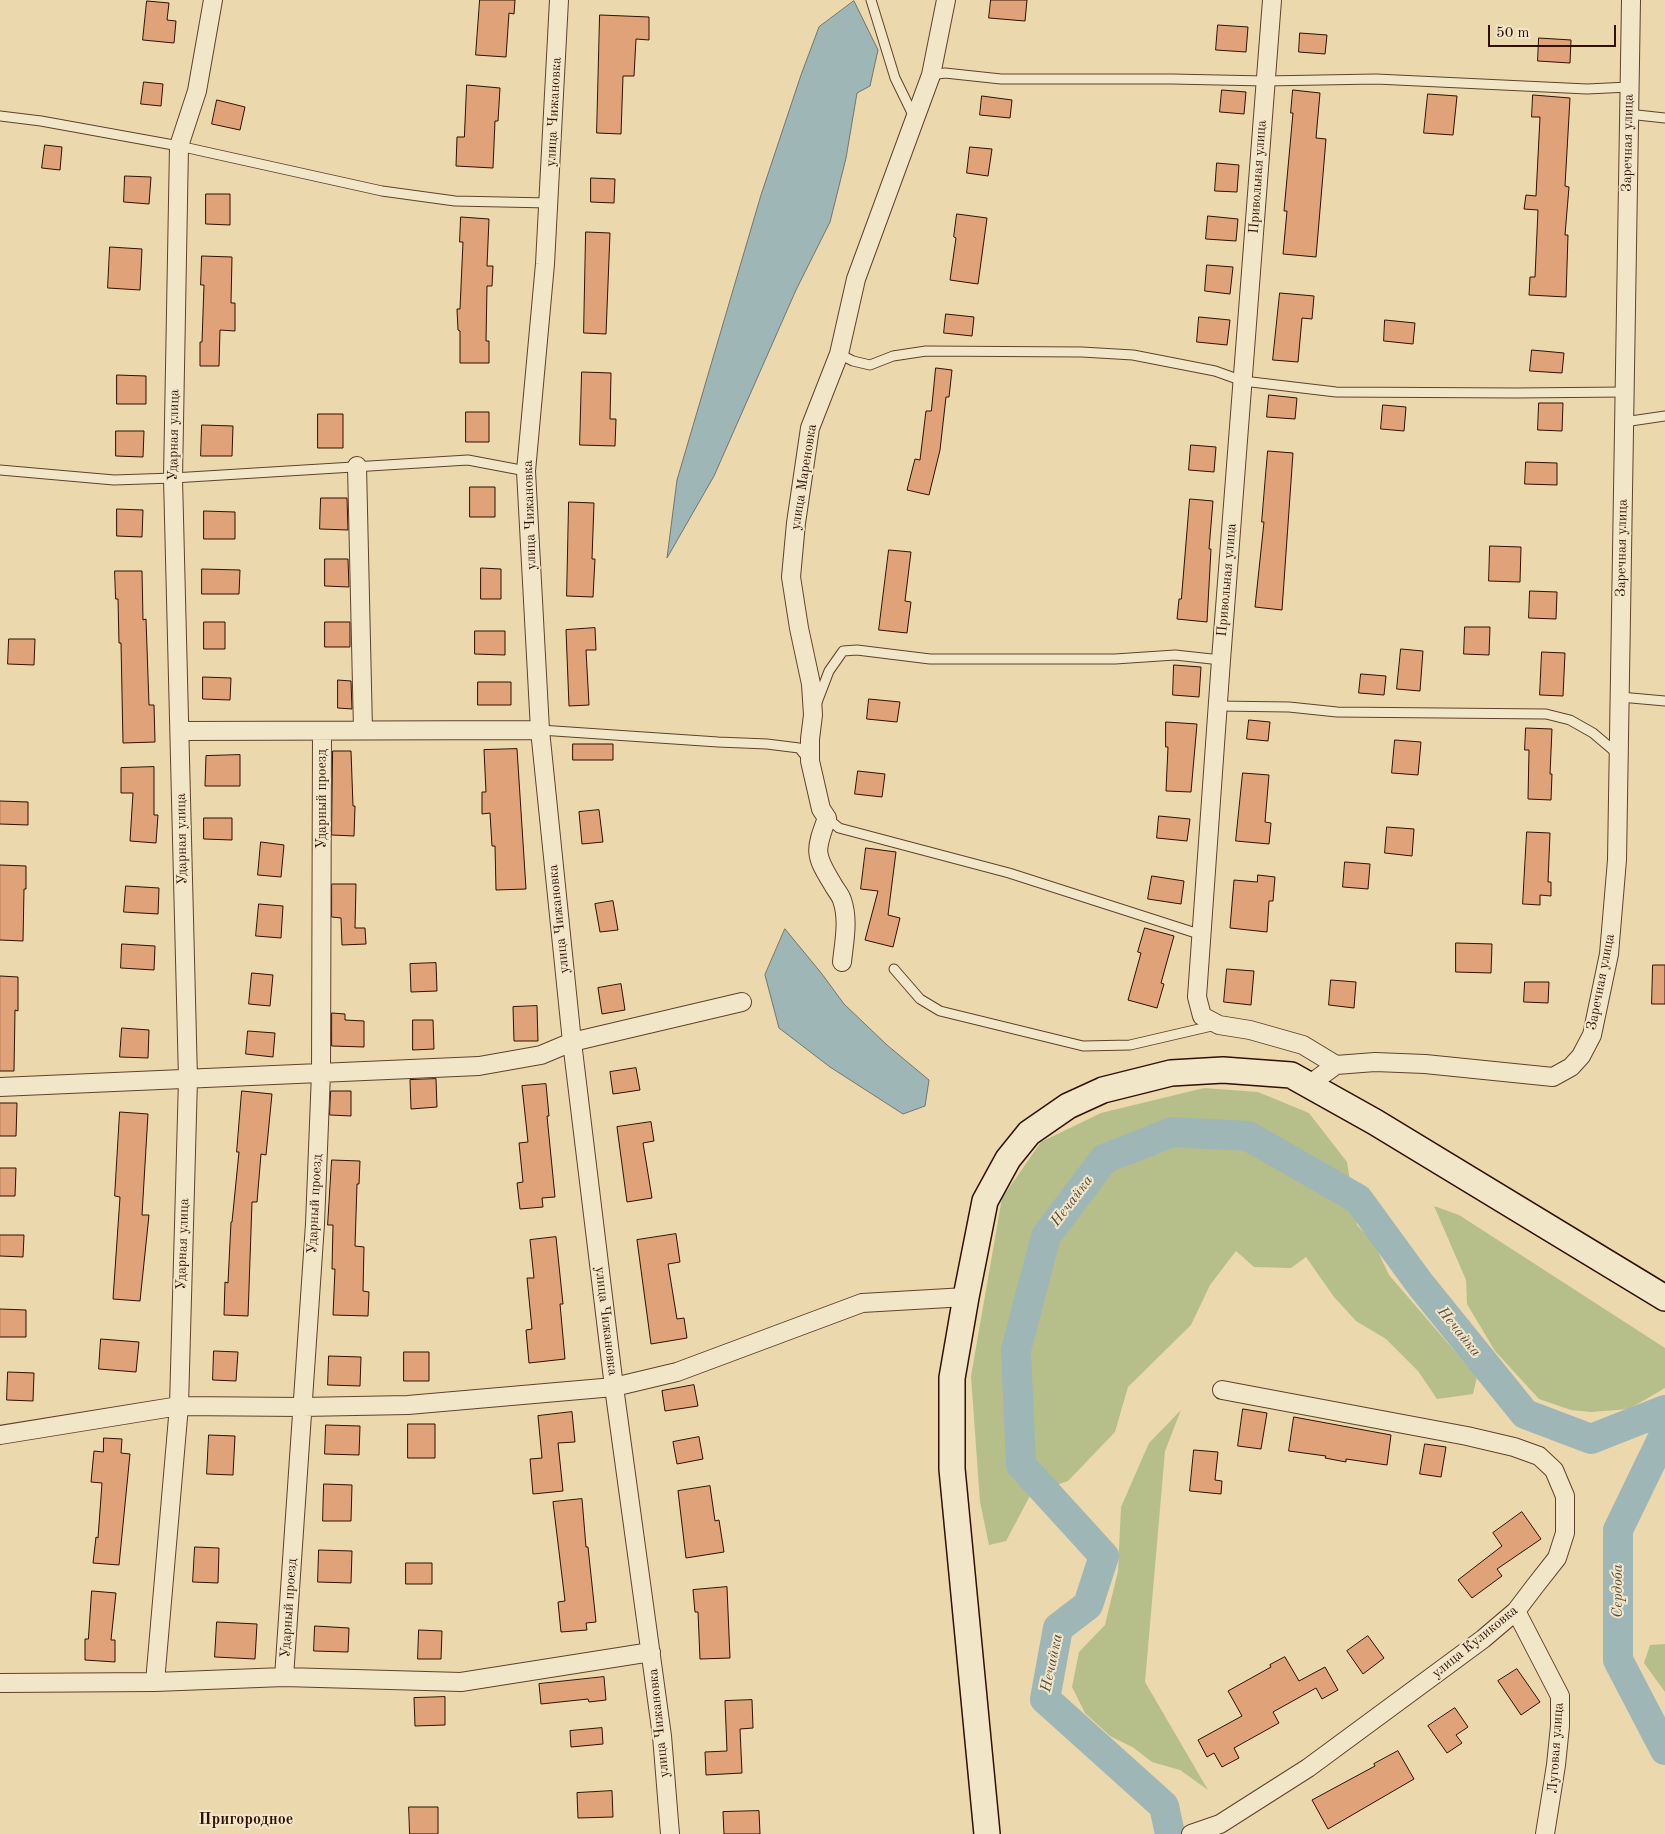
<!DOCTYPE html>
<html>
<head>
<meta charset="utf-8">
<style>
  body { margin:0 }
  #map { position:relative; width:1665px; height:1834px; overflow:hidden; background:#ebd8ac; font-family:"Old Standard TT",serif }
  canvas { display:block }
  .scale { position:absolute; left:1488px; top:25px; width:128px; height:22px; box-sizing:border-box; border:2px solid #301001; border-top:0; padding-left:6px; font-size:15px; line-height:18px; white-space:nowrap; color:#301001; -webkit-text-stroke:4px #f2e6c9; paint-order:stroke }
</style>
</head>
<body>
<div id="map">
<canvas width="1665" height="1834"></canvas>
<div class="scale">50 m</div>
</div>
<script>
const ctx = document.querySelector('canvas').getContext('2d');
ctx.lineJoin = 'round';
function paint(path, color) { ctx.fillStyle = color; ctx.fill(path, 'evenodd'); }
function stroke(path, color, width, dash) { ctx.strokeStyle = color; ctx.lineWidth = width; ctx.lineCap = dash ? 'butt' : 'round'; ctx.setLineDash(dash || []); ctx.stroke(path); }
function label(font, color, halo, rows, align = 'center') {
  ctx.font = font + ' "Old Standard TT",serif'; ctx.lineWidth = 4; ctx.setLineDash([]); ctx.textBaseline = 'middle'; ctx.strokeStyle = halo; ctx.fillStyle = color; for (const [text, x, y, turn = 0] of rows) {
    ctx.save(); ctx.translate(x, y); ctx.rotate((+turn || 0) * Math.PI / 180); ctx.textAlign = isNaN(turn) ? turn : align; if (halo) ctx.strokeText(text, 0, 0); ctx.fillText(text, 0, 0); ctx.restore();
  }
}
const green = new Path2D(`
  M1204 1088 1258 1092 1309 1113 1347 1162 1357 1225 1374 1243 1389 1275 1477 1377 1473 1394 1437 1399 1418 1371 1386 1339 1356 1321 1334 1297 1306 1257 1291 1268 1254 1267 1236 1251 1210 1285 1191 1325 1128 1387 1115 1432 1068 1481 1031 1494 1006 1541 989 1545 980 1502 971 1376 1002 1198 1041 1142 1101 1113Z
  M1434 1206 1459 1215 1665 1348V1388L1629 1409 1591 1412 1571 1410 1539 1399 1495 1351 1467 1304 1466 1280Z
  M1181 1410 1165 1451 1145 1682 1208 1790 1180 1770 1152 1762 1134 1748 1110 1736 1085 1713 1072 1687 1079 1652 1105 1625 1118 1571 1121 1507 1149 1443Z
  M1665 1644V1692L1644 1663 1650 1645Z`);
const water = new Path2D(`
  M854 1 878 50 870 86 857 93 846 158 830 222 796 290 714 476 667 558 677 480 761 195 801 75 819 27Z
  M785 929 822 974 844 1004 887 1045 929 1080 925 1106 903 1114 830 1067 779 1028 765 975Z`);
const river = new Path2D(`
  M1665 1433 1618 1530V1660L1665 1750
  M1170 1834 1164 1806 1045 1699 1058 1628 1088 1605 1104 1556 1021 1465 1016 1350 1046 1236 1104 1159 1172 1132 1248 1136 1358 1199 1420 1284 1525 1414 1591 1439 1665 1410`);
const building = new Path2D(`
  M480 0H515L514 14 509 13 506 57 476 55Z
  M991 0H1027L1025 21 989 18Z
  M147 1 169 3 167 20 176 21 174 43 143 40Z
  M600 15 649 17V40L636 39 634 76H623L621 134 597 133Z
  M1218 25 1248 27 1246 52 1216 50Z
  M1300 33 1327 35 1325 54 1299 52Z
  M1539 38 1571 40 1570 63 1538 61Z
  M144 82 163 84 161 106 141 104Z
  M467 85 500 88 498 121H495L493 168 456 166 457 137H464Z
  M1222 90 1246 92 1244 114 1220 112Z
  M1293 90 1320 93 1316 138 1326 139 1316 257 1283 254 1287 211H1284L1293 113H1291Z
  M1428 94 1457 96 1453 135 1424 133Z
  M1533 95 1570 98 1565 186 1569 187 1565 235H1568L1566 297 1529 295 1530 277H1535L1538 210 1524 209 1526 195 1536 196 1540 117H1532Z
  M982 96 1012 100 1010 118 980 115Z
  M217 100 245 107 240 130 212 124Z
  M45 145 62 147 60 170 42 168Z
  M970 147 992 149 988 176 967 173Z
  M1217 163 1239 165 1237 192 1215 191Z
  M125 176 151 177 149 204 124 202Z
  M591 178 615 179 614 203 591 202Z
  M206 194H230V225L206 224Z
  M957 214 987 218 978 284 950 280 956 238 954 237Z
  M1208 216 1238 219 1236 241 1206 239Z
  M461 217 489 219 487 266H493L492 286H487L486 341H489V363H460V331L458 330 457 309H460L463 242H460Z
  M586 232 610 233 606 334 584 333Z
  M110 247 142 249 140 290 108 288Z
  M202 256 232 257 231 303H235V331L220 330 219 366H200V342H202L204 285H201Z
  M1207 265 1233 267 1230 294 1205 291Z
  M1280 293 1314 296 1312 319 1302 318 1298 362 1273 360Z
  M946 314 974 317 972 336 944 333Z
  M1199 317 1230 320 1227 345 1197 342Z
  M1385 320 1415 323 1413 344 1384 341Z
  M1532 350 1564 353 1562 373 1530 371Z
  M936 368 952 370 949 397H946L940 450 929 495 907 490 915 459 920 460 926 411H931Z
  M582 372 611 373 610 419H616L615 446 580 445Z
  M117 375 146 376V404H117Z
  M1269 395 1297 398 1295 419 1267 417Z
  M1539 403H1563L1562 431 1538 430Z
  M1383 405 1406 407 1404 431 1381 429Z
  M466 412H489V442H466Z
  M318 414H343V448H318Z
  M202 425 233 426 232 456H201Z
  M116 431H144L143 457 116 456Z
  M1191 445 1216 447 1214 472 1189 470Z
  M1268 451 1293 453 1282 610 1255 607 1264 522H1262Z
  M1526 462 1557 463V485L1525 484Z
  M470 487H495V517H470Z
  M321 498H347L348 530 320 529Z
  M1190 499 1213 501 1209 549H1211L1207 622 1177 619 1179 599H1181Z
  M569 502 594 503 592 559H595L593 597 567 596Z
  M117 509 143 510 142 537 117 536Z
  M204 511 235 512V539H204Z
  M1490 546 1521 547 1520 582 1489 581Z
  M889 550 911 552 905 601 911 602 907 633 879 630Z
  M325 559H348L349 587 325 586Z
  M481 568 501 569V599H481Z
  M202 569 240 570 239 594H202Z
  M115 571H142L143 620 146 619 149 705H154L155 742 123 743 121 643H119L118 599H116Z
  M1530 591 1557 592 1556 619 1529 618Z
  M204 622H225V649H204Z
  M325 622H350V647H325Z
  M1465 627H1490L1489 655 1464 654Z
  M595 628 596 650H586L589 705 569 706 566 630Z
  M475 631H505V655L475 654Z
  M9 639H35L34 665 8 664Z
  M1401 649 1423 651 1420 691 1397 689Z
  M1542 652 1565 653 1563 696 1540 695Z
  M1174 665 1201 667 1199 697 1173 695Z
  M1361 674 1386 676 1384 695 1359 693Z
  M203 677 231 678 230 700 203 699Z
  M338 680 351 681 352 709 338 708Z
  M478 682H511V705H478Z
  M869 699 900 702 897 722 867 719Z
  M1249 720 1270 722 1268 741 1247 739Z
  M1166 722 1197 724 1191 792 1166 791 1168 747H1166Z
  M1526 728 1552 729 1550 774H1552L1551 800 1528 799 1529 750H1525Z
  M1395 740 1421 742 1418 775 1392 773Z
  M573 744H613V760H573Z
  M517 749 526 889 496 890 495 846H492L490 813 482 814V792H486L484 750Z
  M333 751H351L353 806H355L354 836 332 835Z
  M240 755V786H205L206 756Z
  M154 767V815H158L156 843 130 841 133 793H121V768Z
  M858 771 885 774 882 797 855 794Z
  M1243 773 1269 775 1265 822 1271 823 1269 844 1236 841Z
  M0 801 28 802V825L0 824Z
  M599 810 603 842 582 844 579 812Z
  M1159 816 1190 819 1187 841 1157 838Z
  M204 818H232V840L204 839Z
  M1387 827 1414 829 1412 856 1385 853Z
  M1527 832 1550 833 1548 882H1551V896L1540 895V905L1523 904Z
  M261 842 284 845 281 877 258 875Z
  M866 848 896 852 888 915 900 918 893 947 865 940 878 891 861 889Z
  M1345 862 1370 864 1368 889 1343 887Z
  M0 865 26 866V889H24L23 941 0 940Z
  M1258 875 1275 877 1273 901H1269L1267 932 1230 928 1234 880 1257 882Z
  M1152 876 1184 881 1181 904 1148 899Z
  M332 884H356L355 928H365L366 944 342 945 341 918 332 917Z
  M126 886 159 888 158 914 124 912Z
  M613 901 618 930 600 932 595 904Z
  M259 904 283 906 281 938 256 936Z
  M1145 928 1174 936 1161 983 1164 984 1157 1008 1128 1000 1141 953 1138 952Z
  M1456 943 1492 944 1491 973 1456 972Z
  M122 944 155 946 154 970 121 968Z
  M436 963 437 991 411 992 410 964Z
  M1653 965H1665V1004H1652Z
  M1227 969 1254 971 1251 1005 1224 1002Z
  M252 973 273 975 270 1006 249 1004Z
  M0 976 18 977V1011L15 1010 14 1071H0Z
  M1331 980 1356 982 1354 1008 1329 1005Z
  M1525 982H1549L1548 1003 1524 1002Z
  M621 984 625 1010 602 1014 598 988Z
  M537 1006 538 1041H514L513 1007Z
  M332 1013 345 1014V1020L364 1021V1047L332 1046Z
  M413 1020H433L434 1049 413 1050Z
  M122 1028 149 1030 148 1058 120 1057Z
  M248 1031 275 1033 273 1057 246 1054Z
  M636 1068 640 1090 613 1094 610 1072Z
  M436 1079 437 1107 411 1109 410 1080Z
  M546 1084 549 1116H547L555 1197 542 1198 543 1207 520 1209 517 1183 523 1182 519 1143 528 1142 522 1086Z
  M242 1091 272 1094 266 1155 261 1154 257 1202H252L248 1316 224 1315 225 1282 228 1283 231 1222H232L239 1152H237Z
  M331 1091H351V1116L330 1115Z
  M0 1103H17L16 1136H0Z
  M120 1112 148 1114 142 1215H149L140 1301 113 1299 120 1197 115 1196Z
  M651 1122 654 1141 643 1143 652 1198 627 1202 617 1127Z
  M332 1160 360 1161 359 1184H357L355 1246 364 1247 363 1291 369 1292 368 1316 333 1315 335 1269H332L333 1225H328Z
  M0 1168H16L15 1196H0Z
  M676 1234 680 1262 668 1264 677 1319 684 1318 687 1338 651 1344 637 1240Z
  M0 1235H24L23 1257 0 1256Z
  M556 1237 563 1304H560L565 1359 529 1363 526 1330 532 1329 527 1278H534L530 1240Z
  M0 1309 26 1310V1337H0Z
  M101 1339 139 1342 136 1372 99 1369Z
  M214 1351 238 1352 236 1381 213 1380Z
  M404 1352H429V1381H404Z
  M329 1356 361 1357 360 1386 328 1385Z
  M8 1372 34 1373 33 1401 7 1400Z
  M694 1385 698 1406 665 1411 662 1391Z
  M1243 1409 1267 1413 1261 1449 1238 1446Z
  M572 1412 575 1442 558 1443 563 1491 533 1494 530 1459 542 1458 538 1416Z
  M1294 1417 1391 1435 1387 1465 1346 1459V1462L1325 1458 1326 1456 1289 1451Z
  M408 1424H435V1458H408Z
  M326 1425 360 1426 359 1455 325 1454Z
  M209 1435 235 1436 233 1475 207 1474Z
  M699 1437 703 1459 677 1464 673 1442Z
  M104 1438 122 1439 121 1453 130 1454 119 1565 93 1563 96 1537 98 1538 102 1483 91 1482 94 1451 103 1452Z
  M1425 1444 1446 1447 1441 1477 1420 1474Z
  M1194 1450 1218 1452 1215 1480 1222 1481 1221 1494 1190 1491Z
  M324 1484 352 1485 351 1521H323Z
  M710 1486 715 1521 719 1520 724 1552 686 1558 678 1491Z
  M582 1499 586 1547H588L596 1622 586 1623 587 1630 561 1632 558 1602 565 1601 553 1502Z
  M1522 1512 1541 1539 1497 1569 1502 1576 1472 1598 1458 1580 1502 1546 1493 1533Z
  M195 1547 219 1548 218 1583 193 1582Z
  M319 1550 352 1551 351 1583 318 1582Z
  M406 1563H432V1584H406Z
  M727 1587 730 1658 700 1659 698 1612H695L693 1590Z
  M92 1591 116 1593 111 1640H115V1662L85 1660V1639H88Z
  M217 1622 257 1624 255 1659 215 1657Z
  M315 1626 349 1628 348 1652 314 1651Z
  M419 1630 442 1631 441 1659H418Z
  M1368 1636 1384 1658 1363 1674 1347 1651Z
  M1285 1657 1299 1681 1325 1667 1338 1690 1322 1699 1316 1688 1273 1712 1279 1723 1234 1748 1239 1758 1222 1767 1214 1753 1207 1757 1198 1740 1242 1716 1228 1691 1271 1667 1270 1665Z
  M1517 1669 1540 1702 1521 1715 1498 1681Z
  M604 1677 606 1700 589 1702 588 1699 541 1704 539 1684Z
  M445 1697V1725L415 1726 414 1698Z
  M752 1700 753 1728 740 1729 742 1773 706 1775 705 1752 727 1751 725 1701Z
  M1455 1708 1468 1727 1456 1735 1462 1743 1447 1753 1428 1726Z
  M602 1728 603 1744 571 1747 570 1731Z
  M1398 1751 1414 1779 1328 1829 1312 1800 1375 1766 1374 1764Z
  M612 1791 613 1817 578 1818 577 1793Z
  M409 1807H438V1834H410Z
  M759 1811 760 1834H724L723 1812Z`);
const lane = new Path2D(`
  M871 0 895 78 915 119
  M931 75 945 73 1001 79H1172L1265 81 1376 79 1587 89 1629 87
  M1628 114 1665 118
  M0 116 41 121 179 146 382 191 455 201 549 203
  M839 354 853 361 870 365 893 356 926 351 1082 352 1133 355 1215 371 1243 381 1336 392 1516 393 1624 392
  M1624 422 1665 416
  M0 470 114 480 173 478 468 460 526 471
  M1620 697 1665 701
  M816 705 829 671 843 651 857 650 930 659H1115L1175 655 1221 660
  M1217 706 1289 707 1337 712 1546 714 1570 720 1593 733 1619 755
  M540 730 718 742 767 744 799 748 808 759
  M827 818 839 828 1009 873 1202 935
  M894 969 920 999 940 1011 1083 1046 1130 1045 1216 1025`);
const street = new Path2D(`
  M559 0 545 264 526 471 540 730 572 1042 614 1387 662 1736 670 1834
  M1272 0 1221 660 1197 997 1202 1016 1219 1025 1250 1030 1303 1045 1336 1065
  M357 466 363 730
  M180 731 540 730
  M842 962C844 942 849 920 842 900 840 894 835 889 832 883 814 854 815 850 827 818L821 809 810 761V739L813 715 811 684 799 628 791 577 796 523 810 428 839 354 856 279 931 75 946 0
  M1310 1084 1336 1065 1375 1062 1425 1064 1553 1077 1571 1067 1581 1056 1592 1035 1609 954 1617 860 1631 0
  M0 1087 479 1066 541 1055 572 1042 742 1002
  M0 1435 179 1406 302 1407 408 1405 614 1387 677 1372 862 1303 966 1297
  M1516 1611 1560 1696V1726L1556 1765 1545 1834
  M284 1677 315 1224 321 1073 322 731
  M155 1682 179 1406 188 1079 173 478 179 146 197 91 213 0
  M0 1683 155 1682 284 1677 461 1682 651 1652
  M1191 1834 1220 1824 1308 1768 1483 1639 1516 1611 1535 1586 1557 1558 1565 1533V1496L1554 1470 1539 1456 1514 1447 1467 1436 1222 1390`);
const secondary = new Path2D(`
  M987 1834 952 1469V1378L966 1297 985 1201 1008 1159 1029 1133 1068 1106 1103 1090 1171 1073 1223 1070 1291 1075 1375 1122 1665 1298`);
const streetNames = [
  ["улица Чижановка",554,112,-87],
  ["Заречная улица",1628,143,-89],
  ["Привольная улица",1258,177,-86],
  ["Ударная улица",174,435,-89],
  ["улица Мареновка",804,477,-81],
  ["улица Чижановка",530,515,-92],
  ["Заречная улица",1622,548,-89],
  ["Привольная улица",1227,580,-85],
  ["Ударный проезд",322,799,-90],
  ["Ударная улица",182,839,-91],
  ["улица Чижановка",559,919,-96],
  ["Заречная улица",1601,982,-79],
  ["Ударный проезд",315,1204,-87],
  ["Ударная улица",183,1244,-88],
  ["улица Чижановка",606,1321,83],
  ["Ударный проезд",289,1608,-86],
  ["улица Куликовка",1475,1642,-39],
  ["улица Чижановка",659,1723,-96],
  ["Луговая улица",1556,1748,-86]
];
const waterNames = [
  ["Нечайка",1072,1201,-53],
  ["Нечайка",1459,1332,51],
  ["Сердоба",1618,1591,-90],
  ["Нечайка",1052,1663,-78]
];
const quarterNames = [
  ["Пригородное",246,1820]
];
paint(green, '#b6bf8a');
paint(water, '#9fb6b6');
stroke(water, '#73746e', 1);
stroke(river, '#9fb6b6', 30);
paint(building, '#e0a278');
stroke(building, '#301001', 1);
stroke(lane, '#5f422c', 11);
stroke(street, '#5f422c', 20);
stroke(secondary, '#301001', 28);
stroke(lane, '#f2e6c9', 9);
stroke(street, '#f2e6c9', 18);
stroke(secondary, '#f2e6c9', 25);
label('14px', '#301001', '#f2e6c9', streetNames);
label('italic 15px', '#574a40', '#f2e6c9', waterNames);
label('bold 16px', '#301001', '#f2e6c9', quarterNames);
</script>
</body>
</html>
